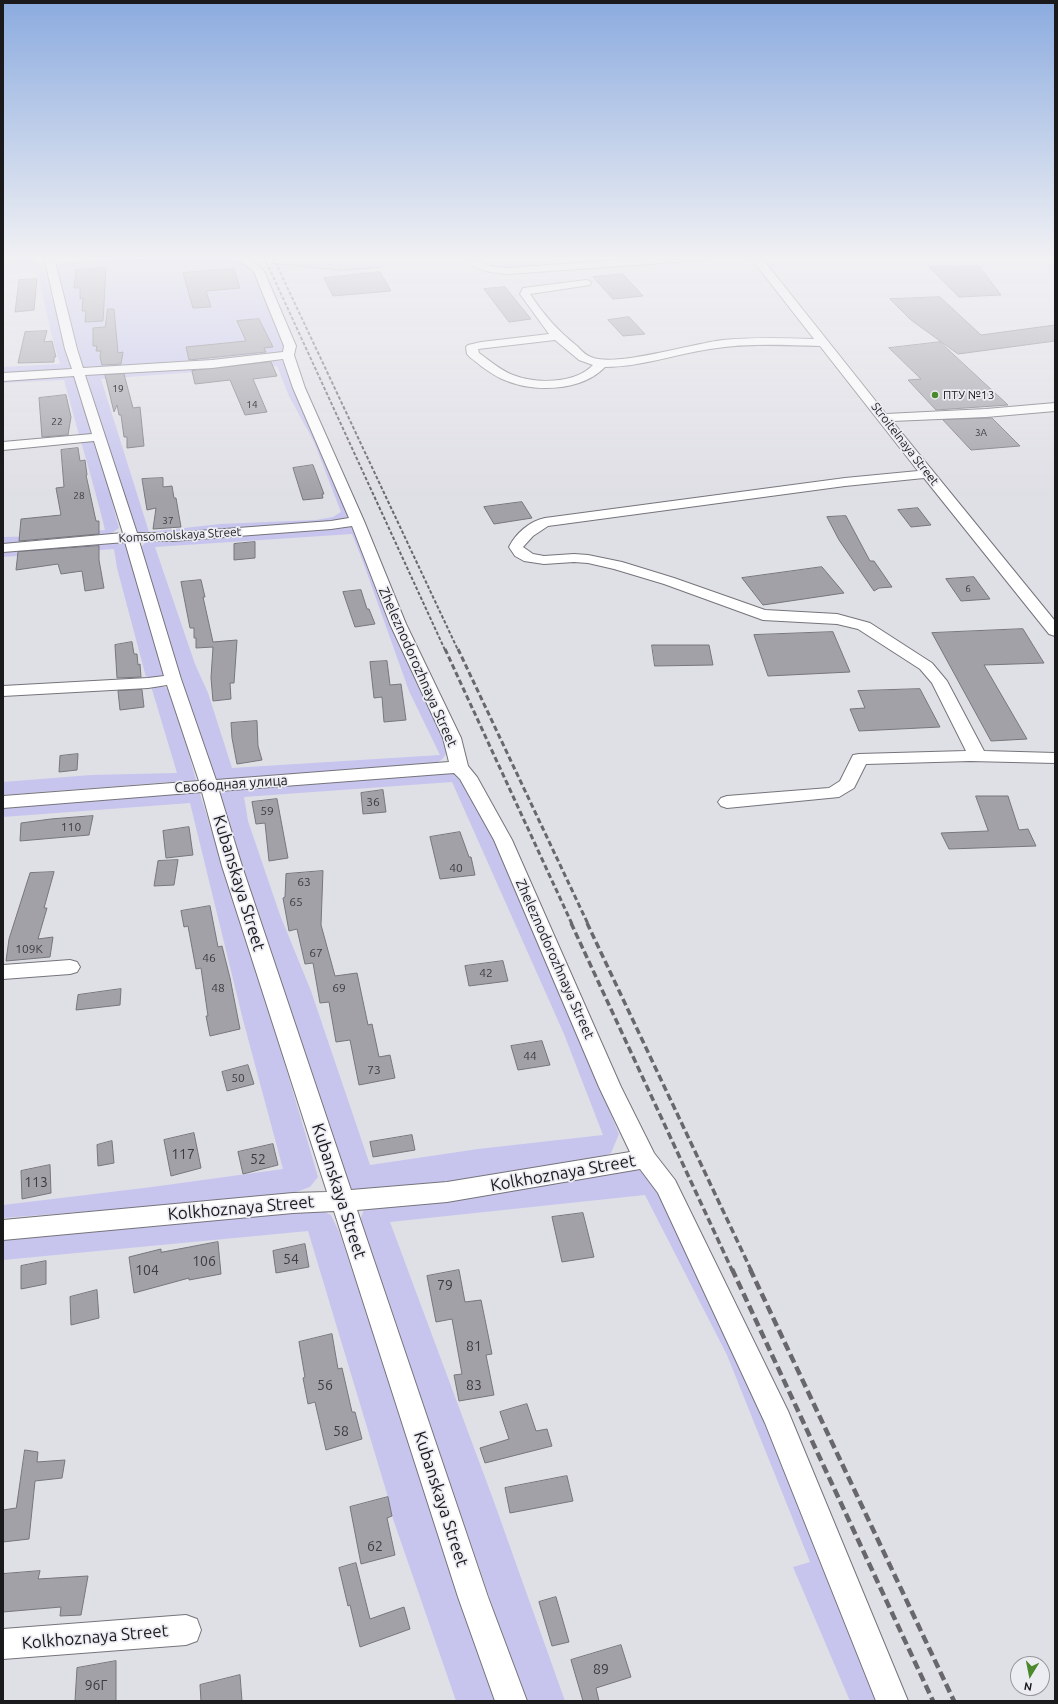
<!DOCTYPE html>
<html>
<head>
<meta charset="utf-8">
<style>
  body { margin:0 }
  #map { position:relative; width:1058px; height:1704px; overflow:hidden; background:#dfdfe6; font-family:Ubuntu,sans-serif }
  canvas { display:block }
  .frame { position:absolute; inset:0; border:4px solid #1a1a1d; pointer-events:none }
  .north { position:absolute; left:1010px; top:1656px; width:40px; height:40px; box-sizing:border-box; background:#ececf3; border:1px solid #98989d; border-radius:50%; rotate:190deg; font-size:11px; font-weight:700; line-height:16px; text-align:center; color:#1a1a1d }
  .north::after { content:''; display:block; margin:auto; width:14px; height:18px; background:#4b8a2c; clip-path:polygon(50% 0,100% 100%,50% 72%,0 100%) }
</style>
</head>
<body>
<div id="map">
<canvas width="1058" height="1704"></canvas>
<div class="frame"></div>
<div class="north">N</div>
</div>
<script>
const ctx = document.querySelector('canvas').getContext('2d');
ctx.lineJoin = 'round';
function paint(path, color) { ctx.fillStyle = color; ctx.fill(path, 'evenodd'); }
function stroke(path, color, width, dash) { ctx.strokeStyle = color; ctx.lineWidth = width; ctx.lineCap = dash ? 'butt' : 'round'; ctx.setLineDash(dash || []); ctx.stroke(path); }
function label(font, color, halo, rows, align = 'center') {
  ctx.font = font + ' Ubuntu,sans-serif'; ctx.lineWidth = 3.5; ctx.setLineDash([]); ctx.textBaseline = 'middle'; ctx.strokeStyle = halo; ctx.fillStyle = color; for (const [text, x, y, turn = 0] of rows) {
    ctx.save(); ctx.translate(x, y); ctx.rotate((+turn || 0) * Math.PI / 180); ctx.textAlign = isNaN(turn) ? turn : align; if (halo) ctx.strokeText(text, 0, 0); ctx.fillText(text, 0, 0); ctx.restore();
  }
}
const green = new Path2D(`
  M3 259H20L41 262 73 367 66 371 3 374V367L60 364 52 337 37 271 3 273Z
  M170 259H206L240 261 253 269 287 346 284 353 213 362 84 370 55 264Z
  M267 360 281 361 287 364 348 516 341 520 319 523 141 536 134 531 86 375 93 373ZM277 366 289 396 314 442 341 512 333 517 316 520 220 524 149 532 101 379Z
  M71 375 75 376 80 398 99 453 119 528 109 535 3 545V537L43 536 105 530C93 480 77 430 64 380L3 383V378Z
  M351 525 356 527 449 743C446 759 442 761 428 766L215 782 176 665 142 551V546L146 542 159 539ZM352 534 362 559 409 691 440 755 232 768 208 693 195 664 155 547Z
  M123 541 127 544 166 678 3 687 146 677 117 568 114 549 3 557V550Z
  M151 686H160L168 688 173 696 196 780 3 795V782L91 775 177 773Z
  M453 771 466 781 500 846 619 1134 611 1153 584 1164 363 1194 351 1190C302 1057 258 923 217 788ZM452 782 564 1034 603 1135 478 1149 370 1165 311 991 280 915 248 821 244 797Z
  M199 791 281 1051 318 1177 310 1187 285 1196 3 1218V1205L152 1187 283 1169 243 1020 190 803 3 817V806Z
  M634 1167 653 1180 894 1701H850L793 1567 810 1562 727 1355 645 1195 390 1222 493 1499 565 1701H525L360 1221 364 1209Z
  M315 1207 331 1215 340 1234 497 1701H456L392 1516 388 1497 308 1231 3 1260V1237Z`);
const building = new Path2D(`
  M979 266 1001 295 959 297 929 267Z
  M106 268 103 321 85 322 86 311H82L83 298 80 299V288H74L76 270Z
  M234 269 240 288 206 291 211 307 193 308 183 273Z
  M380 272 391 291 333 296 324 278Z
  M623 274 643 296 613 299 593 277Z
  M37 279 34 310 15 312 19 280Z
  M505 287 531 319 509 322 484 289Z
  M940 297 981 335 1055 325V341L958 354 911 320 890 299Z
  M108 309H114L118 353 123 352 121 364 102 365 100 357 101 351H96L97 346H93V328L105 327Z
  M629 317 645 334 623 336 608 320Z
  M259 319 273 347 264 348 266 352 189 360 186 347 246 341 237 321Z
  M47 331 44 342 52 341 56 357H54V362L18 363 25 332Z
  M940 342 1008 405 936 410 908 380 921 379 889 348Z
  M271 362 277 376 253 379 267 412 245 415 230 380 195 384 192 371Z
  M124 374 133 408 140 407 144 446 127 448V437H124L121 415H119L117 405 114 412 105 375Z
  M66 395 71 417 68 435 42 437 39 398Z
  M986 418H992L1020 446 971 450 943 420Z
  M78 448 80 461 85 460 87 475H86L96 521H99V534L19 541 21 519 61 515 56 488 64 487 61 450Z
  M313 465 324 494H322L323 498 303 500 293 468Z
  M163 478V487L172 486 174 498H176L181 527 153 529 156 508 147 510 142 479Z
  M522 502 532 518 494 524 484 507Z
  M918 508 931 525 911 527 898 510Z
  M846 516 870 561H874L892 587 879 588 874 591 839 540 827 517Z
  M255 542V558L234 560V544Z
  M99 546V560L104 588 85 591 82 571 61 574 58 564 16 570 18 552Z
  M822 567 844 593 763 605 742 578Z
  M974 577 990 599 961 601 946 579Z
  M201 580 205 597H203L213 642 237 640 234 683H230L231 699 213 701 211 678 213 647 196 648V638H194V628H190L181 582Z
  M361 590 367 609H369L375 624 355 627 343 592Z
  M1023 629 1044 663 984 665 1027 739 991 741 932 633Z
  M833 632 850 672 768 676 754 635Z
  M132 642 134 654H137L138 665 140 664 141 677 117 678 115 645Z
  M652 645H709L713 665 655 666Z
  M387 661 390 685 401 684 406 720 384 722 382 697 374 698 370 662Z
  M920 689 940 727 859 731 850 709 865 708 858 691Z
  M142 690 144 707 120 710 118 691Z
  M257 721 258 746 262 760 237 764 232 738 231 723Z
  M78 754 77 770 59 772 60 756Z
  M383 790 386 812 363 814 361 793Z
  M976 796H1008L1019 830 1028 829 1036 846 949 849 941 833 988 831Z
  M277 799 288 858 269 861 265 823 256 824 252 802Z
  M93 816 89 835 20 841 21 823 51 819Z
  M189 827 193 855 166 858 163 831Z
  M460 832 469 857H471L475 875 440 879 430 837Z
  M178 860 174 885 154 886 158 861Z
  M323 871 321 925 335 976 357 973 368 1025 372 1024 379 1057 390 1055 395 1078 359 1085 350 1040 336 1042 329 1002 320 1003 313 963 305 964 297 929 289 931 283 898 285 897 286 874Z
  M54 872 44 908H47L38 939 53 937 50 957 6 961 9 939 30 873Z
  M210 906 218 947 222 946 230 978 240 1029 210 1036 206 1016H208L201 968 196 969 188 926 184 927 181 911Z
  M503 961 508 981 469 986 465 966Z
  M121 989 120 1005 76 1010 78 995Z
  M542 1041 550 1065 518 1070 511 1046Z
  M248 1065 254 1084 227 1091 222 1072Z
  M194 1133 201 1168 171 1176 164 1140Z
  M412 1135 415 1150 373 1157 370 1142Z
  M112 1141 114 1163 98 1166 97 1145Z
  M273 1144 278 1165 243 1174 238 1152Z
  M50 1165 51 1193 22 1199 21 1171Z
  M583 1213 594 1257 562 1262 552 1217Z
  M218 1242 221 1274 189 1280V1278L134 1293 129 1257 161 1249V1252Z
  M305 1244 309 1267 276 1273 273 1251Z
  M46 1261V1284L21 1289V1266Z
  M459 1270 465 1302 481 1300 492 1354 486 1355 494 1395 459 1401 454 1375 462 1374 452 1319 436 1322 427 1276Z
  M97 1290 99 1318 71 1325 70 1297Z
  M332 1334 338 1369 342 1368 352 1412H355L362 1439 326 1450 315 1402 308 1404 303 1378 305 1377 299 1342Z
  M527 1404 536 1431 547 1429 552 1446 485 1463 480 1448 509 1439 500 1412Z
  M25 1450 38 1452 37 1462 65 1460 62 1478 35 1481 29 1539 3 1542V1510L16 1508Z
  M567 1476 573 1501 510 1513 505 1488Z
  M388 1497 392 1516 387 1518 395 1555 361 1564 350 1507Z
  M356 1563 370 1619 404 1607 410 1629 360 1647 350 1605 348 1606 339 1568Z
  M40 1571 38 1579 88 1576 81 1615 60 1616 61 1607 3 1612V1574Z
  M556 1597 569 1642 552 1646 539 1602Z
  M621 1645 631 1677 596 1688 599 1701H583L571 1660Z
  M116 1661V1701H75L77 1668Z
  M240 1675 242 1701H201L200 1685Z`);
const path = new Path2D(`
  M65 263 187 258 230 259
  M271 263 339 270 381 267`);
const minor = new Path2D(`
  M3 257H35L30 260 3 261Z
  M44 257H54L77 349 83 368 212 360 283 352 284 346 254 272 240 260 244 257 249 258 264 271 296 346 294 355 305 388 364 521 406 624 461 738 468 766 477 777 512 840 621 1087 654 1153 675 1180 788 1411 908 1701H876L765 1423 658 1193 640 1169 447 1202 357 1210 488 1597 527 1701H495L458 1597 334 1211 293 1213 3 1240V1220L293 1193 327 1192 222 866 202 792 3 808V796L199 781 167 685 148 688 3 696V686L148 678 164 676 125 542 3 552V544L123 533 94 441 3 450V442L92 434 74 376 3 381V373L72 369 65 349ZM283 359 293 388 349 518 331 521 172 533H137L85 375 212 368ZM352 526 390 624 443 738 449 762 216 780 181 679 139 541H172L331 529ZM454 773 460 779 494 840 599 1087 630 1152 447 1182 351 1190 242 866 219 791Z
  M464 257H475L490 266 508 268 657 257H709L704 260 508 274C492 273 475 271 464 257Z
  M750 257H761L886 414 986 409 1055 403V411L986 417 892 421 1055 621V636L1049 634 924 478 845 486 548 526 533 536 523 547 533 554 544 556 574 554 588 555 622 562 674 578 765 610 837 614 870 623 932 663 947 681 984 751 1055 753V763L970 761 866 764 854 788 839 797 727 808 721 806 718 802 721 798 727 796 829 788 840 781 853 755 859 754 966 751 932 683 920 669 858 629 837 624 763 620 664 584 614 569 588 563 574 562 544 564 524 561 515 556 509 547C516 533 530 521 545 518L845 478 918 471 820 346C783 345 746 343 710 349 675 354 641 367 605 367 581 392 533 393 502 379 495 376 488 371 481 366 477 362 471 359 467 354L466 347 468 345 481 342 549 334 520 294 523 288 586 280 590 281 591 283 590 285 530 294C543 314 558 331 577 346 581 350 585 355 591 357 614 368 694 343 723 340 753 337 784 338 814 339ZM555 340 579 360 593 365C575 384 536 384 513 375 500 370 489 360 479 353L478 349Z
  M70 960 77 962 80 967 77 972 70 974 3 979V965Z
  M186 1615 197 1619 201 1630 197 1641 186 1645 3 1659V1629Z`);
const railFar3 = new Path2D(`
  M264 257 445 650
  M273 257 458 650`);
const railFar2 = new Path2D(`
  M445 649 572 924
  M458 649 588 924`);
const railFar1 = new Path2D(`
  M571 923 732 1270
  M587 923 751 1270`);
const rail = new Path2D(`
  M732 1269 933 1701
  M750 1269 954 1701`);
const markers = [
  [935,395,4,"#4b8a2c"]
];
const farNumbernames = [
  ["19",118,389],
  ["14",252,405],
  ["22",57,422],
  ["3А",981,433],
  ["28",79,496],
  ["37",168,521],
  ["6",968,589]
];
const farPoinames = [
  ["ПТУ №13",943,395]
];
const farStreetnames = [
  ["Stroitelnaya Street",905,444,52],
  ["Komsomolskaya Street",180,535,-3]
];
const numberNames = [
  ["36",373,802],
  ["59",267,811],
  ["110",71,827],
  ["40",456,868],
  ["63",304,882],
  ["65",296,902],
  ["109К",29,949],
  ["67",316,953],
  ["46",209,958],
  ["42",486,973],
  ["48",218,988],
  ["69",339,988],
  ["44",530,1056],
  ["73",374,1070],
  ["50",238,1078]
];
const streetNames = [
  ["Zheleznodorozhnaya Street",418,667,66],
  ["Свободная улица",231,784,-4],
  ["Zheleznodorozhnaya Street",555,959,66]
];
const nearNumbernames = [
  ["117",183,1154],
  ["52",258,1159],
  ["113",36,1182],
  ["54",291,1259],
  ["106",204,1261],
  ["104",147,1270],
  ["79",445,1285],
  ["81",474,1346],
  ["56",325,1385],
  ["83",474,1385],
  ["58",341,1431],
  ["62",375,1546],
  ["89",601,1669],
  ["96Г",96,1685]
];
const nearStreetnames = [
  ["Kubanskaya Street",239,883,73],
  ["Kolkhoznaya Street",563,1173,-10],
  ["Kubanskaya Street",339,1191,72],
  ["Kolkhoznaya Street",241,1208,-5],
  ["Kubanskaya Street",441,1499,72],
  ["Kolkhoznaya Street",95,1637,-5]
];
paint(green, '#c7c5ee');
paint(building, '#a2a1a8');
stroke(building, '#76767c', 1);
stroke(minor, '#75747b', 2);
stroke(path, '#7d7d82', 1.5, [2.5, 1]);
paint(minor, '#fff');
stroke(railFar3, '#67676c', 2, [3.5, 2]);
stroke(railFar2, '#67676c', 3, [5.5, 3]);
stroke(railFar1, '#67676c', 3.5, [7, 3.5]);
stroke(rail, '#67676c', 4.5, [9, 4.5]);
const sky = ctx.createLinearGradient(0, 0, 0, 496);
sky.addColorStop(0, '#8babdf');
sky.addColorStop(0.52, '#f1f1f4');
sky.addColorStop(1, '#f1f1f400');
ctx.fillStyle = sky;
ctx.fillRect(0, 0, 1058, 496);
for (const [x, y, r, color] of markers) { const dot = new Path2D(); dot.arc(x, y, r, 0, 2 * Math.PI); ctx.fillStyle = color; ctx.fill(dot); stroke(dot, '#ececf3', 1.5); }
label('10px', '#3c3c40', null, farNumbernames);
label('12px', '#1a1a1d', '#ececf3', farPoinames, 'left');
label('12px', '#1a1a1d', '#ececf3', farStreetnames);
label('12px', '#3c3c40', null, numberNames);
label('14px', '#1a1a1d', '#ececf3', streetNames);
label('14px', '#3c3c40', null, nearNumbernames);
label('17px', '#1a1a1d', '#ececf3', nearStreetnames);
</script>
</body>
</html>
